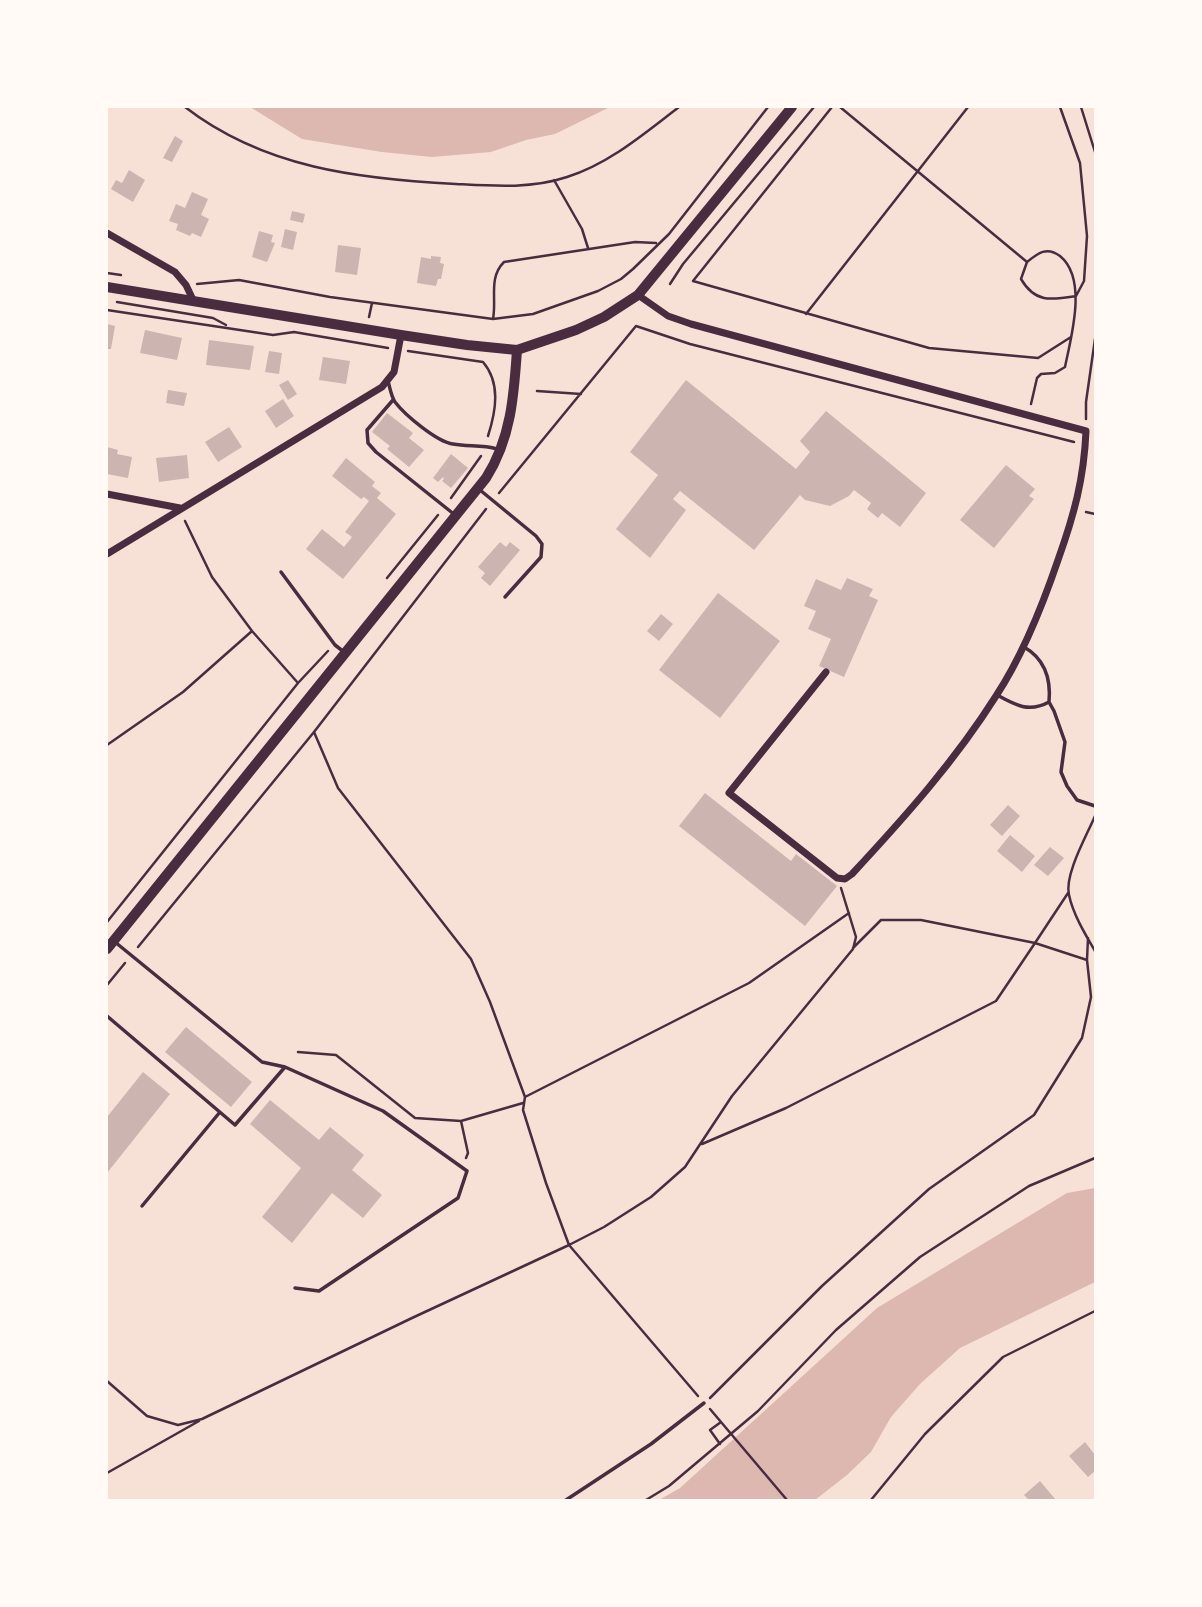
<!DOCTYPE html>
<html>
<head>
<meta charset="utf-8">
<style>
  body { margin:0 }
  #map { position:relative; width:1202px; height:1607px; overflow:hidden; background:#f7e1d7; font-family:"Fira Sans",sans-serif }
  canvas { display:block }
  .frame { position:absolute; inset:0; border:108px solid #fffaf5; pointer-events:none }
</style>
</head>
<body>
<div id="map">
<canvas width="1202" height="1607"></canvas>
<div class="frame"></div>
</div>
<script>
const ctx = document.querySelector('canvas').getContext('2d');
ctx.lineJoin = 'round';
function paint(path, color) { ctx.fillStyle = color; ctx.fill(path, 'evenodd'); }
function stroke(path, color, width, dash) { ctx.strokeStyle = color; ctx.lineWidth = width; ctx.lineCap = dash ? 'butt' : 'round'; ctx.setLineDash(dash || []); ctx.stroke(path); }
const water = new Path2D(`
  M250 107H610L555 134 526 140 491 152 432 157 382 152 302 139Z
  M1095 1188V1282L960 1348 920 1384 891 1417 871 1452 847 1475 815 1500H659L680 1488 877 1308 1067 1193Z`);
const building = new Path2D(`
  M175 136 183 141 172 162 163 158Z
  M129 170 145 180 133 202 111 189 116 180 122 183Z
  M192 192 208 199 201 215 209 219 201 237 192 233 190 236 176 230 178 224 169 221 176 204 185 208Z
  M292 211 305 214 303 223 290 220Z
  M285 229 297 232 293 250 281 247Z
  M259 231 273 235 271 242 275 243 267 262 252 257Z
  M338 245 361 248 357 275 335 272Z
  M431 256 441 257 440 263 444 264 441 279H438L436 286 417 283 421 257 431 259Z
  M107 324 115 326 111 349H107Z
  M145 330 182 338 177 360 140 353Z
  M209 340 254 346 250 370 206 365Z
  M269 351 282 353 279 374 265 372Z
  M323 357 350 361 346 384 319 380Z
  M288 380 297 394 288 400 279 385Z
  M686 380 796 469 810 452 800 441 826 411 926 493 900 527 882 513 878 518 867 509 871 503 854 490 849 496 830 506 805 500 800 495 754 550 680 491 673 499 686 510 650 558 616 529 658 475 630 452Z
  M168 390 187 393 184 406 166 403Z
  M283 399 294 416 276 428 265 411Z
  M387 413 413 433 409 438 424 450 409 467 387 449 390 446 372 432Z
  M229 427 242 447 218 462 205 442Z
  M107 447 118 450 117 454 132 457 128 478 107 474Z
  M451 454 468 468 451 488 442 481 444 479 443 477 438 482 433 478Z
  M187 455 189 478 159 482 156 458Z
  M346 458 375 482 372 486 381 493 377 498 396 514 343 579 306 549 322 529 344 547 352 537 345 532 369 501 364 497 361 499 332 476Z
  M1006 465 1035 489 1029 496 1034 499 994 548 960 520Z
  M500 542 506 547 510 542 520 550 490 586 481 578 485 573 478 567Z
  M847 578 873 589 869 596 878 600 844 677 819 666 831 639 808 629 816 611 804 606 816 579 841 590Z
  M718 593 780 641 720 718 659 670Z
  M661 614 673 624 659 641 647 631Z
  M705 793 791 861 796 854 837 886 805 926 679 826Z
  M1008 805 1020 816 1002 836 990 825Z
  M1010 835 1035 856 1022 872 997 851Z
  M1050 847 1064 858 1048 876 1034 865Z
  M186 1027 252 1082 231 1107 165 1052Z
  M143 1072 170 1094 107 1173V1117Z
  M270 1100 319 1140 330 1127 364 1155 352 1170 382 1195 363 1218 332 1193 292 1243 262 1217 301 1168 250 1124Z
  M1085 1442 1095 1455V1471L1088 1477 1069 1456Z
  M1040 1481 1056 1500H1029L1024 1495Z`);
const path = new Path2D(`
  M185 107C264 168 359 179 456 184 493 186 531 189 567 177 609 164 645 133 679 107
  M832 107 693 281 929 348 1038 358 1071 337
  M840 107 1027 262C1038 253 1047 246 1060 256 1088 279 1071 337 1065 367L1055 373 1041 374 1037 378 1031 404
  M1081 107 1095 152
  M554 180 582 229 588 248
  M1027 262 1021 279C1035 303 1051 300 1076 296L1084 281 1087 236 1080 163 1060 107
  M107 273 121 275
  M197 284 239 280 330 297 493 319 533 314 598 291 621 279 633 269 669 234 768 107
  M670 284 683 264 814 107
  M117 302 213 318 226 325
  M107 310 273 335 294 332 388 348
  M806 314 968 107
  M369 317 372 303
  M493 319C497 299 488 278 504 262L635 242 656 243
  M408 351 483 362C501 383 496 411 488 436
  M537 391 581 394
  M1086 419V402L1095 339
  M499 493 636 326 690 344 1074 442
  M451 498 481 456
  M1086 512 1095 514
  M185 521 212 577 252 631 298 683
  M387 578 438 515
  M314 732 338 788 471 959 490 1002 525 1097 523 1110 546 1183 569 1245 698 1396
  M107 745 183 692 252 631
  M1095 816C1087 835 1064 875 1069 895 1073 914 1085 934 1095 951
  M107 922 298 683 328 651
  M138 947 314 732 486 509
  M853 948 881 920H921L1035 943 1068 893
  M107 985 125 963
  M298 1052 336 1055 415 1118 461 1121 523 1103
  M525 1097 749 983 849 913
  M461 1121 468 1153 466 1158
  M702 1144 786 1108 996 1001 1035 943 1087 960
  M107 1381 147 1416 178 1425 202 1419 412 1318 569 1245 604 1227 651 1197 685 1167 732 1096 853 949 856 937 841 888
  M710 1398 822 1286 929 1189 1034 1115 1082 1038 1091 997 1087 960 1088 938
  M710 1409 787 1500
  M720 1444 710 1430 721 1422
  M107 1473 199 1421
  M646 1500 669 1486 758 1411 836 1330 920 1257 1029 1186 1095 1158
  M871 1500 925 1434 1003 1357 1095 1311`);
const service = new Path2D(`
  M388 381C390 388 391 396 395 402 405 415 437 442 453 444 468 447 482 444 497 449
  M393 400 367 430 368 443 376 452 455 515
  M480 490 536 536 542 544 541 557 505 597
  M281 572 335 645 344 652
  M1024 647C1045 659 1051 680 1049 702L1054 711 1065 742 1061 772 1067 786 1077 800 1095 806
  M997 695C1015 705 1029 713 1049 702
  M115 942 262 1062 285 1067 383 1111 467 1171 458 1198 319 1291 295 1288
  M107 1016 235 1125 285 1067
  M142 1206 220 1112
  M566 1500 651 1444 704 1403`);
const minor = new Path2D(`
  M107 233 175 272 186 285 194 302
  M638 295 668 316 691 324 1086 431C1084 479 1074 515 1058 560 1042 607 1023 655 996 696 955 761 904 818 852 874L845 879 837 878 729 793 826 672
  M107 494 180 508
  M107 554 382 387 394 372 401 335`);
const tertiary = new Path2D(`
  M107 287 401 335 467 345 517 350`);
const secondary = new Path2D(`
  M107 949 486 478C511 439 514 395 517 350L576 330 604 317 638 295 792 107`);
paint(water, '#dcb8b0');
paint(building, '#ccb4b1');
stroke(path, '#4a2c40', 2.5);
stroke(service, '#4a2c40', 3.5);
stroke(minor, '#4a2c40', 7);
stroke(tertiary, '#4a2c40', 10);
stroke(secondary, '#4a2c40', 10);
</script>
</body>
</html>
